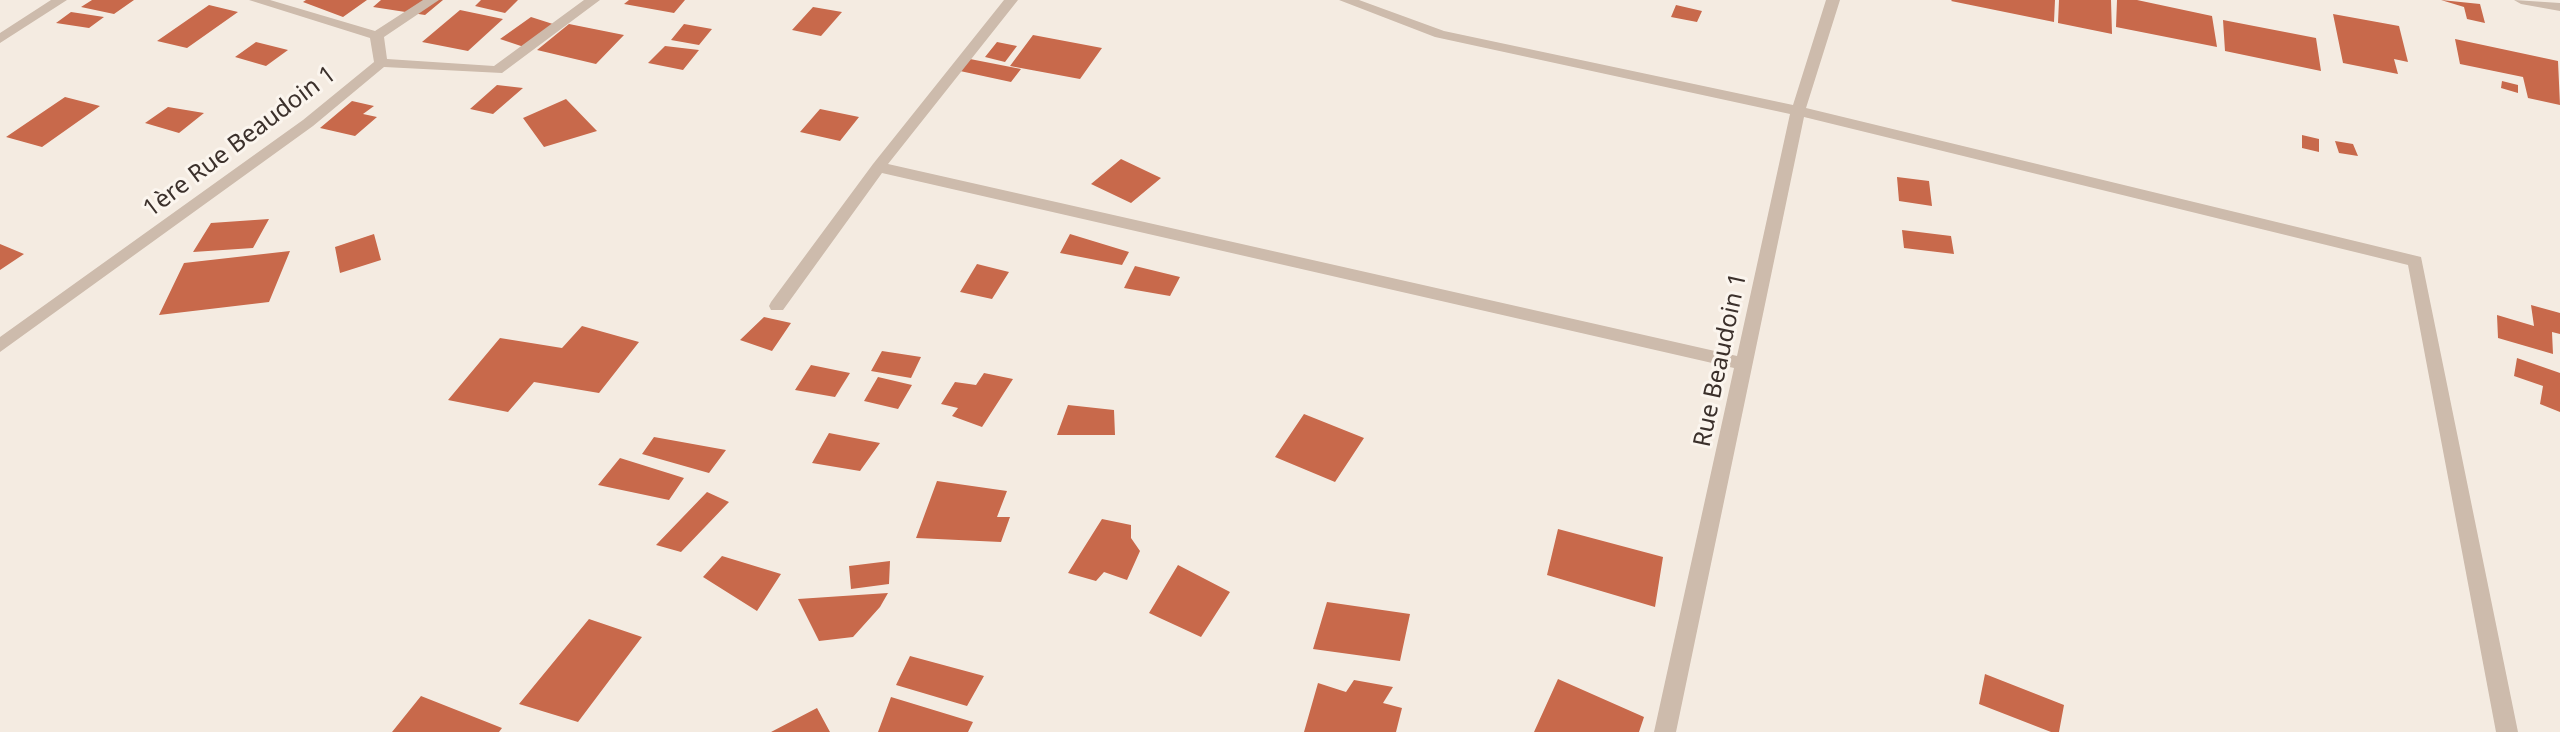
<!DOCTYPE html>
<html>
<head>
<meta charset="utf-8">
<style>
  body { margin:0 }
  canvas { display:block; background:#f4ebe1 }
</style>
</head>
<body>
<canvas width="2560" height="732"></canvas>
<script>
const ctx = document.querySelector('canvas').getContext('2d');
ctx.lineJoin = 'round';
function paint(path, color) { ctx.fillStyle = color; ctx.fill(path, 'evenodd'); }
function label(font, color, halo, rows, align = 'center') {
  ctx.font = font + ' "Noto Sans",sans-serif'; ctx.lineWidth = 6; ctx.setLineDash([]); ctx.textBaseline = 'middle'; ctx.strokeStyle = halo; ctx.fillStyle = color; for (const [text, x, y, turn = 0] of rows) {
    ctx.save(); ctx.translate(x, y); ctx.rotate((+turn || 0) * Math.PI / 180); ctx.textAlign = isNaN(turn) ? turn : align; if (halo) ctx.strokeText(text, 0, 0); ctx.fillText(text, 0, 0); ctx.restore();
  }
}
const building = new Path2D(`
  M92 0H134L114 14 81 7Z
  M306 0H367L343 17 303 2Z
  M381 0H443L425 15 373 7Z
  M481 0H518L505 13 475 6Z
  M629 0H685L674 13 624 4Z
  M1952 0H2055L2054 22 1951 1Z
  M2059 0H2111L2112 34 2058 23Z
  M2117 0H2137L2212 16 2217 47 2116 27Z
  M2441 0 2480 4 2485 23 2467 19 2464 7Z
  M209 5 238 12 187 48 157 41Z
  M1676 5 1702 11 1697 22 1671 17Z
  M813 7 842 12 821 36 792 30Z
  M460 10 503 19 468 51 422 42Z
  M71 12 104 17 89 28 56 23Z
  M2333 14 2399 26 2408 62 2394 59 2398 74 2343 63Z
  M531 17 556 25 527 48 500 39Z
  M2223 20 2316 38 2321 71 2225 51Z
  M569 24 624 35 596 64 537 50Z
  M684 24 712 29 699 45 671 40Z
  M1033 35 1102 48 1080 79 1010 66Z
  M2455 39 2558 61 2560 105 2528 98 2523 77 2460 64Z
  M256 42 288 50 266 66 235 57Z
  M997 42 1017 46 1005 62 985 57Z
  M665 46 699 50 683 70 648 63Z
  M970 59 1021 69 1011 82 960 71Z
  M2502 81 2518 85V93L2501 88Z
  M497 85 523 88 493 114 470 109Z
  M65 97 100 106 42 147 6 137Z
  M566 99 597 131 544 147 523 118Z
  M352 101 374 106 363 114 377 117 355 136 320 128Z
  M168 107 204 113 179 133 145 123Z
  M820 109 859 117 840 141 800 132Z
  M2302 135 2319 139V152L2302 148Z
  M2335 141 2353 144 2358 156 2339 153Z
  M1121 159 1161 178 1131 203 1091 184Z
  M1897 177 1929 181 1932 206 1899 201Z
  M269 219 253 248 193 252 211 223Z
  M1902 230 1951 236 1954 254 1904 248Z
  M374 234 381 260 340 273 335 247Z
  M1070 234 1129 252 1122 265 1060 253Z
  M0 244 24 254 0 270Z
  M290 251 269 302 159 315 184 263Z
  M977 264 1009 272 992 299 960 292Z
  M1135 266 1180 277 1170 296 1124 288Z
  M2531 305 2560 313V334L2552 332 2553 354 2498 338 2497 315 2534 326Z
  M764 317 791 323 772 351 740 340Z
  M582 326 639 342 599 393 534 382 508 412 448 400 500 338 562 348Z
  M882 351 921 357 911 378 871 371Z
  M2517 358 2560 373V412L2540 404 2543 386 2514 376Z
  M811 365 850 373 835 397 795 390Z
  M984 373 1013 379 982 427 952 416 958 408 941 404 955 382 976 385Z
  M878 377 912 385 898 409 864 401Z
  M1068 405 1114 410 1115 435H1057Z
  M1304 414 1364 438 1335 482 1275 457Z
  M829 433 880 443 860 471 812 463Z
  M654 437 726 450 709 473 642 454Z
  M620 458 684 478 669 500 598 485Z
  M937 481 1007 491 997 517H1010L1001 542 916 538Z
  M707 492 729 502 681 552 656 545Z
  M1102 519 1131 525V538L1140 551 1127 580 1104 572 1096 581 1068 573Z
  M1558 529 1663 557 1655 607 1547 575Z
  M722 556 781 574 757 611 703 577Z
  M890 561 889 584 851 589 849 566Z
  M1178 565 1230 592 1201 637 1149 613Z
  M888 593 880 607 853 637 819 641 798 599Z
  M1327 602 1410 614 1400 661 1313 649Z
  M589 619 642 637 578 722 519 704Z
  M910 656 984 676 967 706 896 685Z
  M1985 674 2064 705 2059 732H2051L1979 704Z
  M1558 679 1644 717 1639 732H1534Z
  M1354 680 1393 687 1383 703 1402 708 1396 732H1304L1318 683 1346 692Z
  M421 696 502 728 499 732H392Z
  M891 697 973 722 968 732H878Z
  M817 708 830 732H771Z`);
const minor = new Path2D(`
  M51 0H67L0 43V33Z
  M249 0H270L375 31 423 0H439L384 37 387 59 494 66 584 0H600L502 73 384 67 313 126 0 352V337L303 120 374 62 370 38Z
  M1004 0H1018L888 164 1737 356 1790 114 1435 37 1339 0H1359L1444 31 1793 105 1826 0H1840L1806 108 2421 257 2518 732H2496L2408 265 1804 117 1676 732H1654L1734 368 882 173 783 310H771L769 306 771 302 873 164Z
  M2514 0 2560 3V11L2521 4Z`);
const streetNames = [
  ["1ère Rue Beaudoin 1",240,142,-37],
  ["Rue Beaudoin 1",1721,360,-78]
];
paint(building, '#c8694b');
paint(minor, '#cdbbac');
label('24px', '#3b302b', '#fbf5ee', streetNames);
</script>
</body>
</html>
